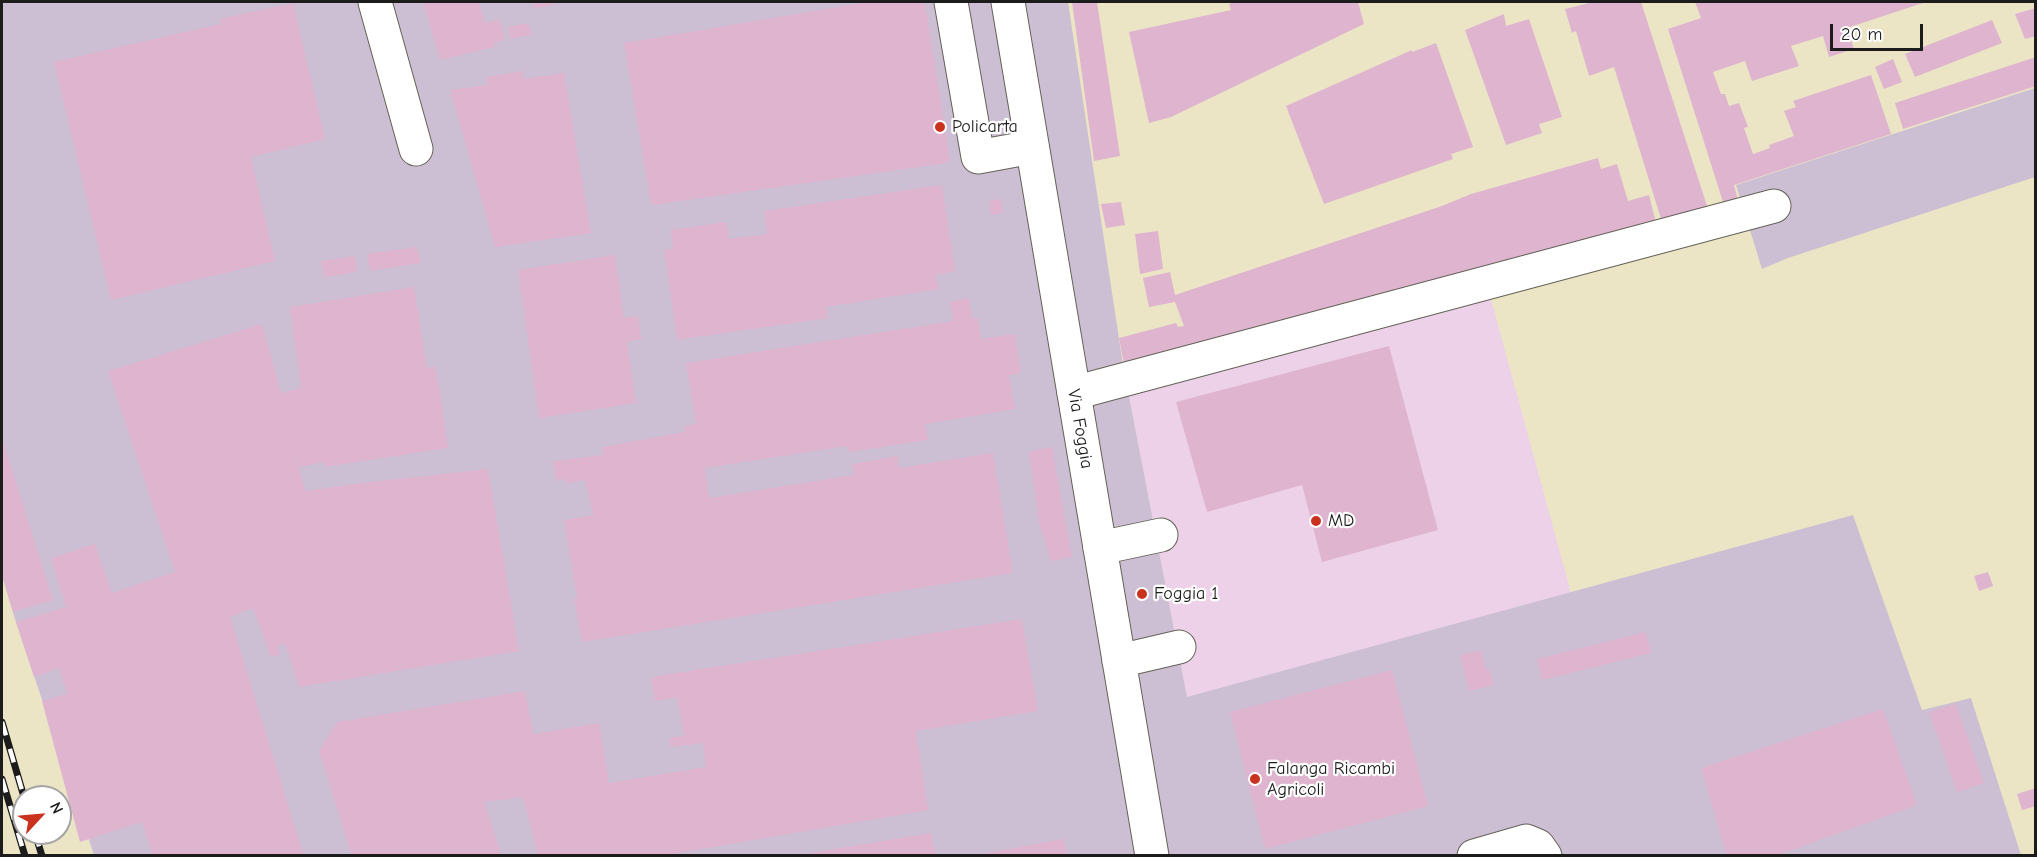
<!DOCTYPE html>
<html>
<head>
<meta charset="utf-8">
<style>
  body { margin:0 }
  #map { position:relative; width:2037px; height:857px; overflow:hidden; background:#ebe5c6; font-family:"Comic Neue",sans-serif }
  canvas { display:block }
  .frame { position:absolute; inset:0; border:3px solid #1c1c1c; pointer-events:none }
  .north { position:absolute; left:12px; top:785px; width:60px; height:60px; box-sizing:border-box; background:#fff; border:2px solid #a4a4a4; border-radius:50%; rotate:64deg; font-size:16px; font-weight:700; line-height:24px; text-align:center; color:#1c1c1c }
  .north::after { content:''; display:block; margin:auto; width:21px; height:27px; background:#c8321e; clip-path:polygon(50% 0,100% 100%,50% 72%,0 100%) }
  .scale { position:absolute; left:1830px; top:24px; width:93px; height:27px; box-sizing:border-box; border:3px solid #1c1c1c; border-top:0; padding-left:8px; font-size:18px; line-height:21px; white-space:nowrap; color:#1c1c1c; -webkit-text-stroke:4px #fff; paint-order:stroke }
</style>
</head>
<body>
<div id="map">
<canvas width="2037" height="857"></canvas>
<div class="frame"></div>
<div class="north">N</div>
<div class="scale">20 m</div>
</div>
<script>
const ctx = document.querySelector('canvas').getContext('2d');
ctx.lineJoin = 'round';
function paint(path, color) { ctx.fillStyle = color; ctx.fill(path, 'evenodd'); }
function stroke(path, color, width, dash) { ctx.strokeStyle = color; ctx.lineWidth = width; ctx.lineCap = dash ? 'butt' : 'round'; ctx.setLineDash(dash || []); ctx.stroke(path); }
function label(font, color, halo, rows, align = 'center') {
  ctx.font = font + ' "Comic Neue",sans-serif'; ctx.lineWidth = 4.5; ctx.setLineDash([]); ctx.textBaseline = 'middle'; ctx.strokeStyle = halo; ctx.fillStyle = color; for (const [text, x, y, turn = 0] of rows) {
    ctx.save(); ctx.translate(x, y); ctx.rotate((+turn || 0) * Math.PI / 180); ctx.textAlign = isNaN(turn) ? turn : align; if (halo) ctx.strokeText(text, 0, 0); ctx.fillText(text, 0, 0); ctx.restore();
  }
}
const built = new Path2D(`
  M1483 270 1571 593 1187 698 1123 365Z`);
const industrial = new Path2D(`
  M2 2H1068L1123 365 1187 697 1853 515 1922 710 1971 698 2021 855H94L14 616 2 575Z
  M2035 88V177L1788 258 1762 269 1736 185Z`);
const building = new Path2D(`
  M423 2H479L485 23 500 19 505 40 494 42 495 47 440 60Z
  M534 2H563L535 9Z
  M868 2H925L950 161 947 163 651 205 624 43Z
  M1072 2H1097L1120 156 1094 161Z
  M1235 2H1358L1364 24 1171 117 1149 123 1129 32 1231 10 1229 4Z
  M1593 2H1641L1708 209 1662 222 1614 67 1589 76 1576 31 1572 33 1565 9Z
  M1695 2H1926L1847 28 1854 49 1829 57 1823 36 1791 46 1799 66 1752 81 1745 61 1713 72 1721 94H1725L1729 106 1739 103 1748 127 1744 128 1753 154 1770 148 1769 145 1794 136 1784 111 1796 107 1793 101 1871 75 1891 134 1734 185 1738 201 1724 205 1668 29 1701 18Z
  M293 3 325 139 251 157 275 261 111 300 54 62 220 24 219 19Z
  M2036 8V36L2025 39 2015 14Z
  M1504 14 1506 26 1529 19 1562 117 1539 124 1542 133 1506 145 1465 30Z
  M1992 20 2002 43 1915 77 1905 54Z
  M529 23 531 35 510 39 508 27Z
  M1436 43 1473 147 1451 154 1453 159 1324 204 1286 106 1412 50V52Z
  M2036 57V86L1903 129 1895 103Z
  M1893 59 1902 82 1884 89 1875 67Z
  M523 71 524 79 564 73 591 233 495 247 450 90 487 85 486 77Z
  M1598 158 1601 169 1617 164 1628 201 1649 195 1656 223 1124 364 1119 338 1176 323 1178 327 1184 326 1175 302 1149 307 1143 278 1170 272 1175 295 1442 206 1471 194Z
  M942 185 955 271 936 275 939 289 826 307 828 318 677 340 664 250 673 249 671 230 726 222 729 239 767 234 764 211Z
  M1001 199 1003 213 991 215 989 201Z
  M1121 202 1125 225 1106 228 1101 204Z
  M1158 231 1163 269 1140 274 1135 234Z
  M417 247 421 263 370 271 367 254Z
  M615 255 624 318 638 316 641 339 627 342 636 403 539 418 518 270Z
  M355 256 357 272 324 277 321 261Z
  M414 287 427 368 436 367 448 448 324 467V462L300 467 293 442 305 491 362 483 488 469 519 651 299 687 285 643 277 646 280 654 271 657 253 608 230 617 304 856H153L142 822 80 842 42 701 67 694 59 668 34 677 16 622 66 607 51 558 95 544 112 593 175 572 108 371 262 324 281 393 301 388 290 307Z
  M969 298 972 318H978L981 339 1015 334 1021 373 1009 375 1015 409 925 424 928 440 849 452 847 446 705 468 709 498 854 475 852 464 898 456 899 468 993 453 1013 573 582 642 574 599H577L564 520 593 515 585 480 566 483 565 479 556 481 553 461 603 455 602 447 685 432 684 426 696 424 686 363 953 321 950 302Z
  M1389 346 1438 530 1322 562 1302 485 1207 512 1176 402Z
  M2 438 53 600 13 612 2 575Z
  M1052 447 1072 557 1051 561 1039 523 1029 452Z
  M1988 572 1993 586 1979 591 1974 576Z
  M1022 619 1038 711 916 731 928 810 662 856H538L523 797 485 802 501 856H352L319 751 337 722 525 691 533 734 599 723 609 783 706 767 703 743 671 747 669 738 684 736 677 697 655 701 651 677Z
  M1646 632 1651 653 1542 680 1537 659Z
  M1481 650 1486 670 1490 669 1493 685 1469 691 1460 655Z
  M1392 670 1428 806 1265 849 1230 712Z
  M1956 704 1984 783 1957 792 1929 712Z
  M1883 709 1917 805 1775 856H1727L1701 768Z
  M2036 788V806L2022 810 2017 794Z
  M931 833 936 856H804V854Z
  M1064 839 1067 856H981V854Z`);
const minor = new Path2D(`
  M375 2 416 149
  M951 2 978 157 1032 147
  M1074 393 1774 206
  M1100 548 1161 535
  M1119 661 1179 647
  M1474 856 1526 841 1538 846 1545 856`);
const major = new Path2D(`
  M1008 2 1152 856`);
const rail = new Path2D(`
  M2 722 24 797
  M2 779 25 856
  M35 833 42 856`);
const markers = [
  [940,127,6,"#c8321e"],
  [1316,521,6,"#c8321e"],
  [1142,594,6,"#c8321e"],
  [1255,779,6,"#c8321e"]
];
const poiNames = [
  ["Policarta",952,127],
  ["MD",1328,521],
  ["Foggia 1",1154,594],
  ["Falanga Ricambi",1267,769],
  ["Agricoli",1267,790]
];
const streetNames = [
  ["Via Foggia",1080,429,80]
];
paint(built, '#edd1e9');
paint(industrial, '#ccbfd4');
paint(building, '#deb4cf');
stroke(minor, '#646258', 35);
stroke(major, '#646258', 35);
stroke(minor, '#fff', 33);
stroke(major, '#fff', 33);
stroke(rail, '#1c1c1c', 7);
stroke(rail, '#fff', 4.5, [14]);
for (const [x, y, r, color] of markers) { const dot = new Path2D(); dot.arc(x, y, r, 0, 2 * Math.PI); ctx.fillStyle = color; ctx.fill(dot); stroke(dot, '#fff', 2); }
label('18px', '#1c1c1c', '#fff', poiNames, 'left');
label('18px', '#1c1c1c', '#fff', streetNames);
</script>
</body>
</html>
